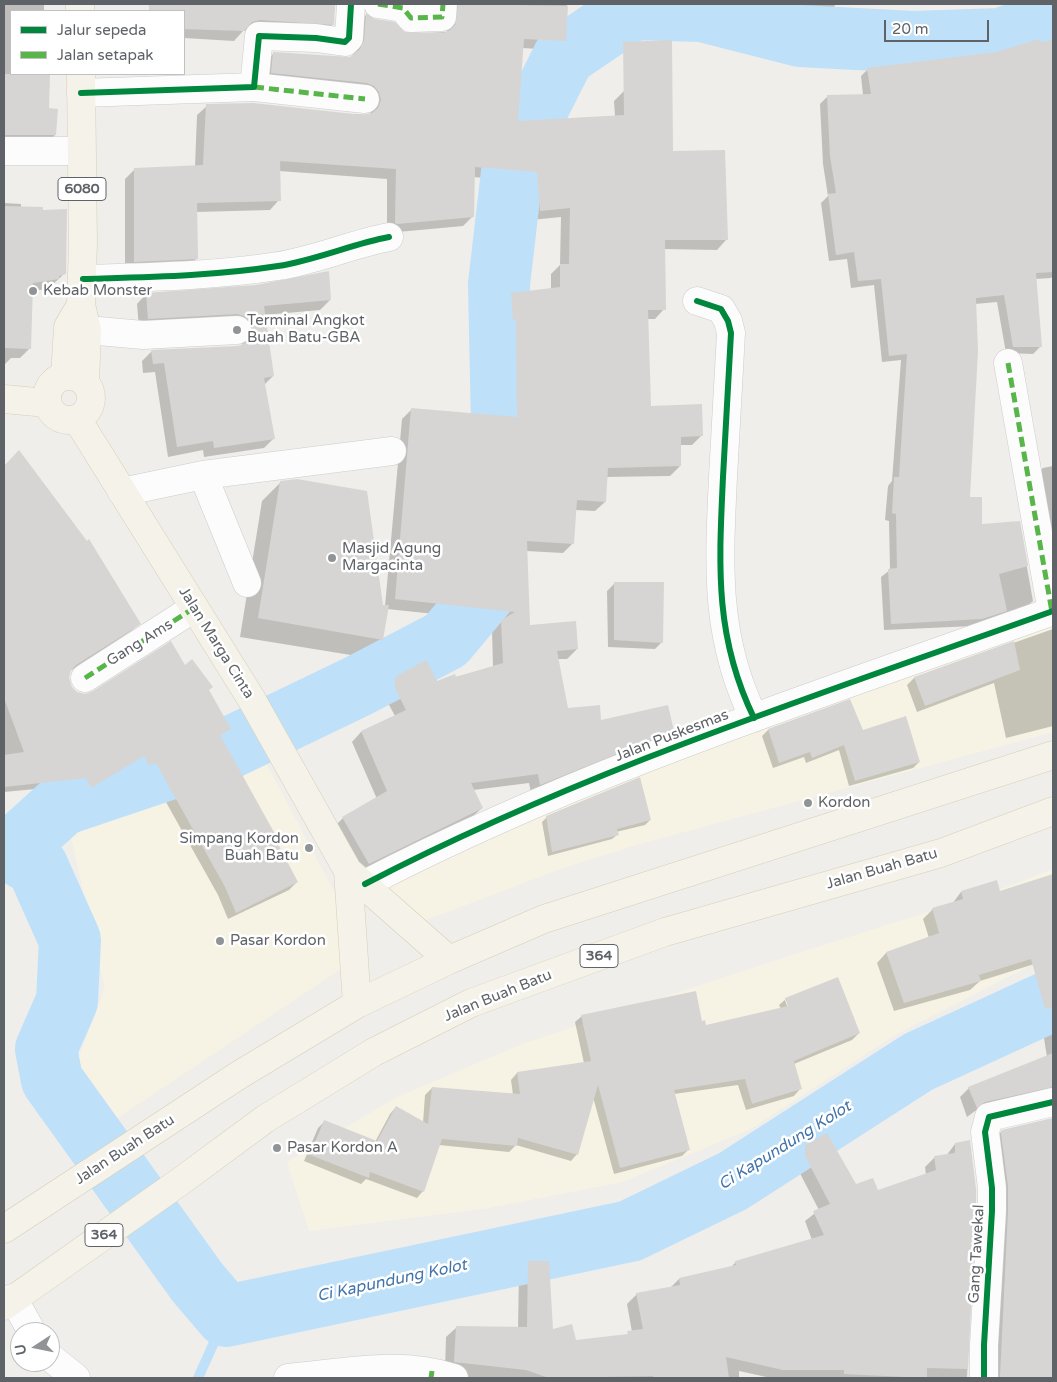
<!DOCTYPE html>
<html>
<head>
<meta charset="utf-8">
<style>
  body { margin:0 }
  #map { position:relative; width:1057px; height:1382px; overflow:hidden; background:#efeeea; font-family:"Varela Round",sans-serif }
  canvas { display:block }
  .frame { position:absolute; inset:0; border:5px solid #5f6368; pointer-events:none }
  .legend { position:absolute; left:10px; top:10px; width:175px; height:65px; box-sizing:border-box; background:#fff; border:1px solid #bfc1c3; margin:0; padding:6px 9px; list-style:none; font-size:15px; color:#5f6368 }
  .legend li { display:flex; align-items:center; gap:10px; height:25px }
  .legend b { width:25px; border:1px solid #bfc1c3 }
  .north { position:absolute; left:10px; top:1322px; width:50px; height:50px; box-sizing:border-box; background:#fff; border:1px solid #bfc1c3; border-radius:50%; rotate:259deg; font-size:14px; font-weight:700; line-height:20px; text-align:center; color:#5f6368 }
  .north::after { content:''; display:block; margin:auto; width:18px; height:22px; background:#919496; clip-path:polygon(50% 0,100% 100%,50% 72%,0 100%) }
  .scale { position:absolute; left:884px; top:20px; width:105px; height:22px; box-sizing:border-box; border:2px solid #5f6368; border-top:0; padding-left:6px; font-size:15px; line-height:18px; white-space:nowrap; color:#5f6368; -webkit-text-stroke:4px #fff; paint-order:stroke }
</style>
</head>
<body>
<div id="map">
<canvas width="1057" height="1382"></canvas>
<div class="frame"></div>
<ul class="legend">
<li><b style="height:6px;background:#00873e"></b>Jalur sepeda</li>
<li><b style="height:6px;background:#58b549"></b>Jalan setapak</li>
</ul>
<div class="north">U</div>
<div class="scale">20 m</div>
</div>
<script>
const ctx = document.querySelector('canvas').getContext('2d');
ctx.lineJoin = 'round';
function paint(path, color) { ctx.fillStyle = color; ctx.fill(path, 'evenodd'); }
function stroke(path, color, width, dash) { ctx.strokeStyle = color; ctx.lineWidth = width; ctx.lineCap = dash ? 'butt' : 'round'; ctx.setLineDash(dash || []); ctx.stroke(path); }
function label(font, color, halo, rows, align = 'center') {
  ctx.font = font + ' "Varela Round",sans-serif'; ctx.lineWidth = 5; ctx.setLineDash([]); ctx.textBaseline = 'middle'; ctx.strokeStyle = halo; ctx.fillStyle = color; for (const [text, x, y, turn = 0] of rows) {
    ctx.save(); ctx.translate(x, y); ctx.rotate((+turn || 0) * Math.PI / 180); ctx.textAlign = isNaN(turn) ? turn : align; if (halo) ctx.strokeText(text, 0, 0); ctx.fillText(text, 0, 0); ctx.restore();
  }
}
const commercial = new Path2D(`
  M1053 608V732L636 845 563 868 413 925 385 887 467 838Z
  M265 761 347 916 344 967 110 1123 73 1073 105 988 71 837 96 810Z
  M1053 869V954L895 1035 749 1130 622 1182 489 1208 309 1231 287 1162 397 1097 525 1043 786 957 1010 886Z`);
const shadow = new Path2D(`
  M4 4H44V11H11V74H49L48 109 55 135 45 145H4Z
  M150 4H335L333 24 323 34 249 30 243 31 234 41 184 38V11H150Z
  M445 4H567L565 40 556 50 522 48 516 122 615 116 614 101 624 91 672 152 726 240 717 250 664 249V309L655 319H647L650 407 702 435 692 445H680V466L670 476 606 477 605 502 595 511 575 510 573 543 563 553 526 551 529 626 577 649 567 659H558L567 709 600 722 672 731 663 740 531 793 529 783 473 790 482 808 472 817 360 873 333 828 343 818 377 799 352 742 361 732 395 716 381 690 391 681 426 662 437 682 493 667 492 630 502 621 387 609 382 639 363 657 240 637 262 501 281 482 382 606H385L402 419 411 410 508 418 507 329 504 330 502 303 512 294 551 290V274L560 265 561 217 531 220 528 181 473 177V216L463 226 387 233V179L279 171V200L270 210 196 212 197 258 187 268 125 271V179L135 169 195 167 197 115 207 106 370 115 371 111 262 82 264 63 274 53 351 58 355 50 357 24 366 15 404 34 447 32 448 8Z
  M707 4H731L729 7Z
  M756 4H836L824 20 778 13Z
  M868 69 1023 97 1053 93V276L1051 278 1035 279 1040 347 1033 354 1006 353 997 302 975 304 969 498 981 525 1019 523 1033 601 1025 608 974 626 884 630 881 577 890 570 889 521 885 520 888 486 892 481 901 360 882 362 874 285 851 288 847 259 829 261 821 203 828 196 823 164 820 104 828 96 863 95 861 76Z
  M4 203 21 204V207L65 273 48 289 32 291 30 348 20 358H11L4 365Z
  M146 294 330 300 320 310 264 315 273 376 264 385 274 438 264 448 204 457 203 450 168 457 155 372 143 373 142 361 152 351 239 347 242 346 243 339 139 328 137 304Z
  M19 452 139 624 131 631 70 671 68 678 71 688 77 693 85 695 184 667 208 691 229 729 220 737 297 882 289 890 228 919 218 895 148 770 141 772 137 763 83 795 78 785 4 792V468Z
  M1053 466V572L1036 475 1043 468Z
  M614 584 662 642 655 649 608 647 607 591Z
  M1053 629V726L1006 738 994 683 917 712 907 685 914 678Z
  M768 730 863 731 919 762 913 768 849 786 839 750 806 763 804 757 773 768 762 736Z
  M547 817 650 820 645 825 616 832 617 835 612 839 548 856 542 822Z
  M1053 875V956L1044 961 980 981 970 990 894 1011 877 963 886 953 929 938 923 919 933 909 952 904 961 892H999Z
  M786 999 859 1033 852 1040 794 1064 800 1089 794 1096 746 1110 738 1085 674 1094 688 1150 682 1156 614 1174 593 1097 577 1154 571 1161 516 1145 509 1152 439 1145 423 1191 417 1198 366 1179 361 1184 304 1161 318 1128 325 1121 375 1142 390 1114 396 1107 423 1123 425 1095 432 1088 513 1095 511 1080 517 1073 584 1063 575 1022 582 1016 701 1022 705 1027 781 1009 779 1005ZM785 1000H787L789 1012Z
  M1053 1022V1100L1039 1096 975 1111 967 1117 960 1097 969 1088 1047 1057 1043 1032Z
  M1053 1119V1378H991L992 1141 1002 1131Z
  M827 1135 856 1186 877 1191 926 1175 925 1167 935 1157 946 1156 955 1144 975 1211 967 1378H771L739 1371V1378H457L445 1371 446 1337 456 1328H518L519 1272 529 1263 552 1330 575 1341 625 1336 632 1332 627 1304 637 1294 670 1288 679 1279 730 1268 736 1262 812 1240 805 1221 819 1210 792 1158 801 1149Z`);
const stream = new Path2D(`
  M198 1378 226 1316`);
const river = new Path2D(`
  M4 851H11L37 866 70 940 67 1001 46 1049 52 1080 197 1282 226 1316 630 1231 733 1181 918 1062 1053 1000
  M11 851 62 805 225 750 358 686 446 640 486 592 503 473 499 284 514 155 564 56 633 9 702 11 800 36 913 42 1000 39 1053 21`);
const building = new Path2D(`
  M149 4H335L334 25 260 20 252 22 244 31 184 29V11H149Z
  M458 4 568 6 566 41 524 39 518 121 624 115 623 42 672 40 673 151 725 150 728 240H665L666 310H648L651 406 702 404 703 436 681 437V466L608 468 606 502 577 500 574 544 527 541 530 625 576 621 578 649 557 651 568 708 600 705 601 720 668 705 674 731 540 785 538 774 471 783 483 808 369 864 342 817 387 791 361 731 406 710 395 688V677L426 660 437 681 455 674 456 677 503 663 501 620 515 612 395 599 411 408 517 417 516 320 513 321 511 293 560 287V264H569L570 208 540 211 537 172 475 167 474 217 397 224 395 223 396 169 280 161 281 201 197 203 198 259 134 262V168L203 165 206 104 253 103 363 115 372 113 378 108 381 100 379 92 374 86 367 83 271 73 273 52 350 57 360 49 364 40 366 13 375 19 395 22 405 32 443 33 450 30 455 25Z
  M1039 39 1040 42 1053 40V272L1036 273 1042 347H1013L1004 295 976 298 978 351 970 497H982V524L1020 521 1028 566 999 574 1007 611 982 619 891 624 888 569 897 568 896 514 892 513 894 477H899L907 354 889 356 881 279 858 281 854 252 836 255 828 194 836 193 830 156 827 95 871 94 867 68 996 52Z
  M4 74H50L49 108 58 109 56 135H4Z
  M4 206 43 207V210L67 209 66 274 59 276V279L33 283 31 349 4 348Z
  M329 271 331 300 264 306 274 376 264 378 275 439 214 448 213 441 177 447 164 363 153 364 151 350 238 346 245 343 251 337 253 329 250 322 244 316 237 314 148 319 146 293 256 285Z
  M19 450 87 541 89 539 141 624 76 665 71 670 69 678 72 687 77 692 85 694 93 691 171 641 185 665 192 659 213 687 209 690 231 729 220 735 280 843 278 844 298 882 236 913 225 887 156 763 149 765 144 756 91 788 86 778 4 787V755L24 752 4 698V466Z
  M297 479 367 491 383 605H389L383 640 258 618 280 481Z
  M614 582H664L663 643 614 640Z
  M1014 641 1020 670 925 706 914 677Z
  M850 699 863 730 906 716 920 762 855 781 844 745 812 758 810 752 779 763 768 729Z
  M640 777 651 820 617 829 619 835 552 852 546 816Z
  M1053 874V1008L1045 1009 1031 959 979 975 981 981 904 1003 886 952 939 933 932 908 963 899 961 891 997 880 1000 891Z
  M838 977 860 1033 794 1061 802 1089 752 1104 745 1079 674 1090 690 1150 620 1168 598 1085 578 1155 518 1138 517 1146 442 1139 424 1192 370 1172 369 1178 310 1155 324 1120 377 1141 396 1106 428 1124 432 1087 520 1094 517 1072 591 1061 581 1015 696 991 702 1021 705 1020 706 1025 788 1006 785 998Z
  M1053 1053V1087L985 1102 977 1108 968 1087Z
  M1053 1118V1378L1000 1377 1008 1211V1186L1001 1133 1002 1130Z
  M827 1133 856 1184 873 1178 878 1190 936 1170 934 1156 955 1153V1143L970 1140 976 1189V1211L968 1369 927 1368V1378L844 1374V1370H783L726 1357 729 1378H653V1376L549 1378 526 1370 454 1362 456 1326 527 1327 528 1261H549L553 1329 572 1324 576 1340 628 1334 627 1331 643 1329 636 1293 680 1285 679 1278 736 1265 735 1261 824 1235 813 1211 830 1204 805 1156V1145Z`);
const minor = new Path2D(`
  M378 4 403 8 411 18 442 17 443 4
  M254 87 365 99
  M81 93 254 87 259 36 316 38 345 42 349 38 351 4
  M4 151H80
  M83 279C148 277 214 276 278 266 316 260 352 244 389 237
  M697 301 721 309 728 321 731 333C728 381 726 429 723 477 719 564 714 636 754 718
  M87 330 143 335 237 330
  M1008 363 1052 612
  M203 475 247 583
  M122 492 203 475 392 451
  M85 678 194 608
  M365 884C584 770 821 694 1053 611
  M13 1298 32 1332
  M50 1357 76 1378
  M288 1378C344 1373 400 1360 454 1378
  M984 1378V1345L992 1211V1188L985 1132 989 1117 1053 1102`);
const major = new Path2D(`
  M80 4V11
  M81 74 83 243 81 305 87 330 85 383
  M65 376 68 327 81 305
  M47 398a22 22 0 1 1 44 0a22 22 0 1 1-44 0Z
  M4 399 47 403
  M77 419 252 700 348 871 449 960
  M348 871 357 1004
  M4 1229 239 1075 357 1004 449 960 544 919 1053 755
  M4 1306 181 1181 265 1119 374 1052 471 1003 665 932 941 853 1053 811`);
const quiet = new Path2D(`
  M378 4 403 8 411 18 442 17 443 4
  M254 87 365 99
  M1008 363 1052 612
  M85 678 194 608
  M431 1378 432 1371`);
const cycleway = new Path2D(`
  M81 93 254 87 259 36 316 38 345 42 349 38 351 4
  M83 279C148 277 214 276 278 266 316 260 352 244 389 237
  M697 301 721 309 728 321 731 333C728 381 726 429 723 477 719 564 714 636 754 718
  M365 884C584 770 821 694 1053 611
  M984 1378V1345L992 1211V1188L985 1132 989 1117 1053 1102`);
const markers = [
  [33,291,5,"#919496"],
  [237,330,5,"#919496"],
  [332,558,5,"#919496"],
  [808,803,5,"#919496"],
  [309,848,5,"#919496"],
  [220,941,5,"#919496"],
  [277,1148,5,"#919496"]
];
const shields = [
  [82,189,48],
  [599,956,38],
  [104,1235,38]
];
const shieldNames = [
  ["6080",82,189],
  ["364",599,956],
  ["364",104,1235]
];
const poiNames = [
  ["Kebab Monster",43,291],
  ["Terminal Angkot",247,321],
  ["Buah Batu-GBA",247,338],
  ["Masjid Agung",342,549],
  ["Margacinta",342,566],
  ["Kordon",818,803],
  ["Simpang Kordon",299,839,"right"],
  ["Buah Batu",299,856,"right"],
  ["Pasar Kordon",230,941],
  ["Pasar Kordon A",287,1148]
];
const streetNames = [
  ["Gang Ams",140,643,-32],
  ["Jalan Marga Cinta",216,643,58],
  ["Jalan Puskesmas",672,736,-21],
  ["Jalan Buah Batu",882,869,-16],
  ["Jalan Buah Batu",498,996,-22],
  ["Jalan Buah Batu",125,1150,-33],
  ["Gang Tawekal",977,1254,-87]
];
const waterNames = [
  ["Ci Kapundung Kolot",785,1146,-32],
  ["Ci Kapundung Kolot",392,1281,-12]
];
paint(commercial, '#f7f3e4');
paint(shadow, '#0003');
stroke(stream, '#bfe0f9', 10);
stroke(river, '#bfe0f9', 62);
paint(building, '#d6d5d3');
stroke(minor, '#cbcccc', 29);
stroke(major, '#d7ceb8', 29);
stroke(minor, '#fdfcfc', 28);
stroke(major, '#f4f2e9', 28);
stroke(quiet, '#58b549', 5, [10, 5]);
stroke(cycleway, '#00873e', 6);
for (const [x, y, r, color] of markers) { const dot = new Path2D(); dot.arc(x, y, r, 0, 2 * Math.PI); ctx.fillStyle = color; ctx.fill(dot); stroke(dot, '#fff', 2); }
for (const [x, y, w] of shields) { const box = new Path2D(); box.roundRect(x - w / 2, y - 11.5, w, 23, 4); ctx.fillStyle = '#fff'; ctx.fill(box); stroke(box, '#5f6368', 1); }
label('bold 14px', '#5f6368', null, shieldNames);
label('15px', '#5f6368', '#fff', poiNames, 'left');
label('15px', '#5f6368', '#fff', streetNames);
label('italic 16px', '#4174aa', '#fff', waterNames);
</script>
</body>
</html>
